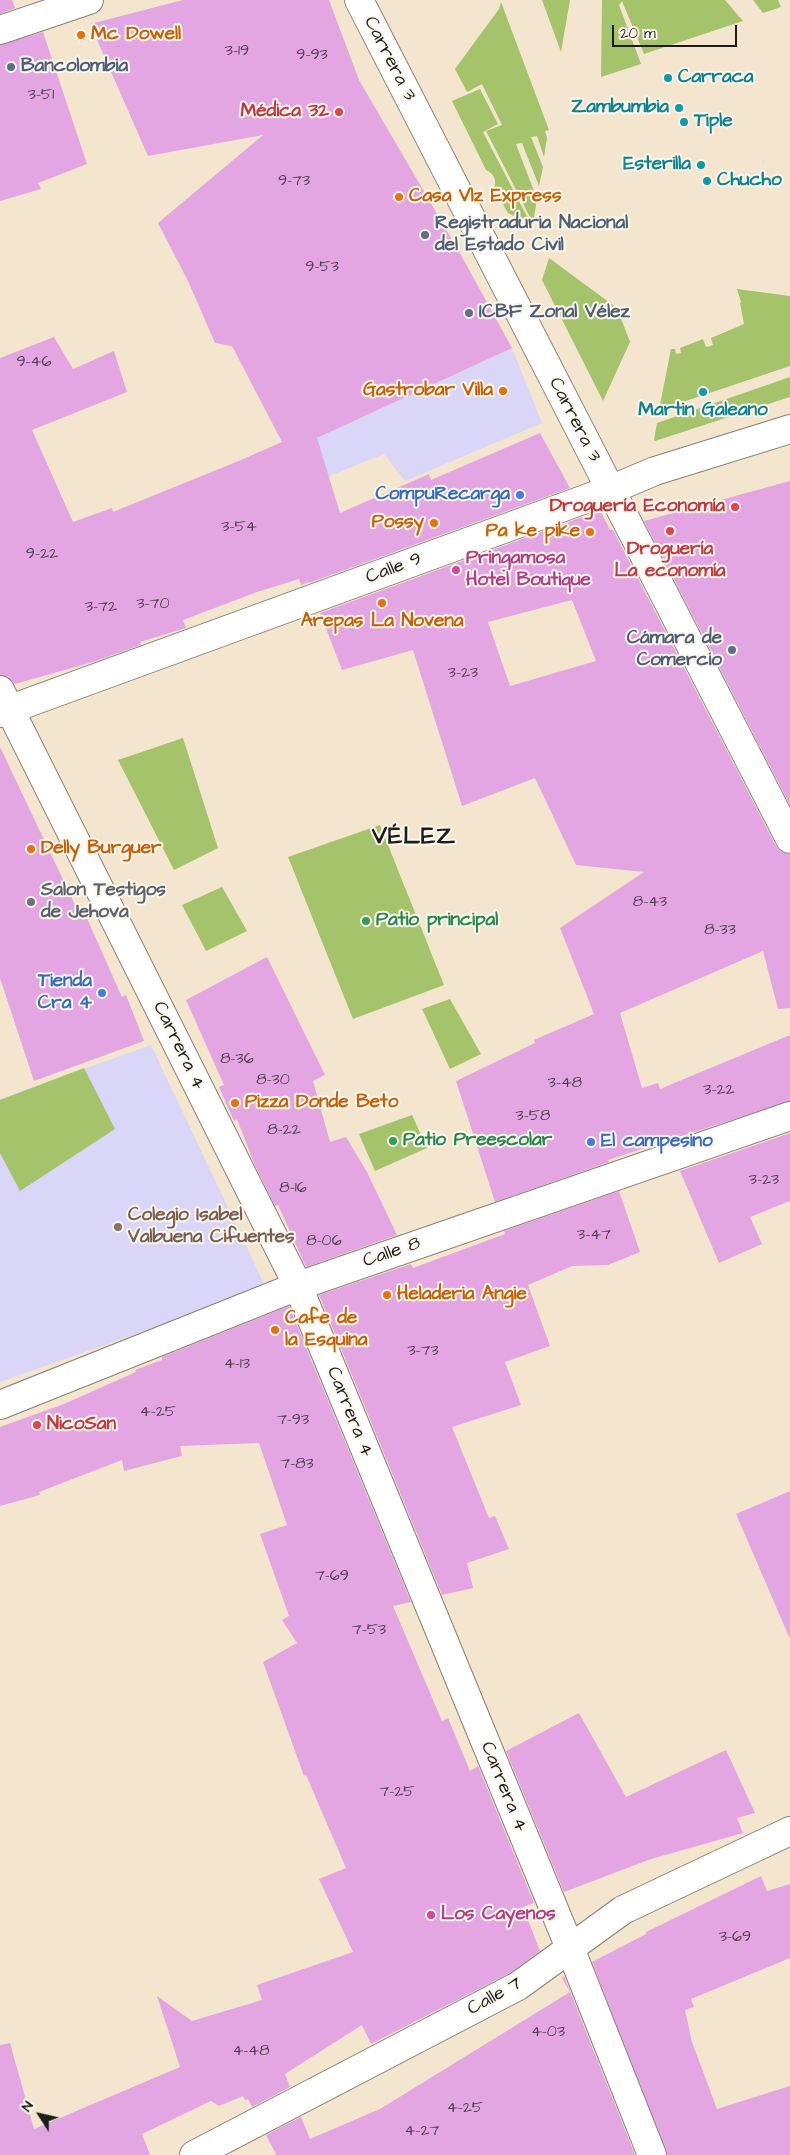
<!DOCTYPE html>
<html>
<head>
<meta charset="utf-8">
<style>
  body { margin:0 }
  #map { position:relative; width:790px; height:2155px; overflow:hidden; background:#f4e6ce; font-family:"Architects Daughter",sans-serif }
  canvas { display:block }
  .north { position:absolute; left:15px; top:2090px; width:50px; height:50px; -webkit-text-stroke:4px #fbf7ec; paint-order:stroke; rotate:305deg; font-size:14px; font-weight:700; line-height:20px; text-align:center; color:#1c1c1c }
  .north::after { content:''; display:block; margin:auto; width:18px; height:22px; background:#1c1c1c; clip-path:polygon(50% 0,100% 100%,50% 72%,0 100%) }
  .scale { position:absolute; left:612px; top:25px; width:125px; height:22px; box-sizing:border-box; border:2px solid #1c1c1c; border-top:0; padding-left:6px; font-size:15px; line-height:18px; white-space:nowrap; color:#1c1c1c; -webkit-text-stroke:4px #fbf7ec; paint-order:stroke }
</style>
</head>
<body>
<div id="map">
<canvas width="790" height="2155"></canvas>
<div class="north">N</div>
<div class="scale">20 m</div>
</div>
<script>
const ctx = document.querySelector('canvas').getContext('2d');
ctx.lineJoin = 'round';
function paint(path, color) { ctx.fillStyle = color; ctx.fill(path, 'evenodd'); }
function stroke(path, color, width, dash) { ctx.strokeStyle = color; ctx.lineWidth = width; ctx.lineCap = dash ? 'butt' : 'round'; ctx.setLineDash(dash || []); ctx.stroke(path); }
function label(font, color, halo, rows, align = 'center') {
  ctx.font = font + ' "Architects Daughter",sans-serif'; ctx.lineWidth = 4; ctx.setLineDash([]); ctx.textBaseline = 'middle'; ctx.strokeStyle = halo; ctx.fillStyle = color; for (const [text, x, y, turn = 0] of rows) {
    ctx.save(); ctx.translate(x, y); ctx.rotate((+turn || 0) * Math.PI / 180); ctx.textAlign = isNaN(turn) ? turn : align; if (halo) ctx.strokeText(text, 0, 0); ctx.fillText(text, 0, 0); ctx.restore();
  }
}
const built = new Path2D(`
  M512 348 542 423 405 481 384 454 287 493V452Z
  M151 1045 266 1288 0 1382V1099Z`);
const green = new Path2D(`
  M542 0H570L561 52Z
  M602 0H725L743 21 644 54 622 1 619 5 641 64 601 77Z
  M753 0H778L781 7 763 13Z
  M501 2 549 130 545 131 547 138 544 157 537 136 531 137 543 167 539 186 522 143 516 144 537 199 533 223 486 131 502 125 482 84 467 92 455 69 499 9Z
  M480 89 498 124 483 132 531 224 508 213 494 188C497 180 494 174 486 170L452 101Z
  M549 258 617 308 630 342 603 401 542 280Z
  M737 289 790 296V366L659 410 671 349H675L676 354 681 353 680 348 703 339 706 347 713 345 711 338 744 324 740 303 741 302Z
  M790 377V397L655 441 654 440 657 423Z
  M183 738 218 848 174 870 118 760Z
  M380 825 444 985 353 1019 288 857Z
  M222 887 247 931 206 951 182 905Z
  M450 999 481 1054 450 1069 422 1009Z
  M84 1068 115 1129 20 1191 0 1153V1100Z
  M412 1115 427 1148 375 1171 359 1134Z`);
const building = new Path2D(`
  M0 0H12L15 8 0 14Z
  M183 0H329L359 80 461 255 512 348 317 438 340 513 429 474 431 480 540 433 570 488 309 583V582L301 585 299 579 257 592 183 620 186 628 140 642 141 645 93 662 15 684 9 677 0 675V358L54 337 73 369 114 351 127 392 32 430 73 522 112 508 113 512 241 460 282 442 232 346 215 343 188 281 158 223 263 135 148 156 90 24Z
  M43 32 87 164 38 183 41 189 0 201V45Z
  M790 481V805L644 521Z
  M601 512 610 530H613L776 846 782 852 790 854V1008L778 1009 763 951 620 1013 642 1088 658 1083 660 1089 790 1035V1101L608 1160 609 1162 495 1202 456 1081 535 1043 534 1040 594 1014 560 928 644 872 576 865 535 778 462 806 413 650 342 670 320 613 585 516ZM572 600 596 661 510 686 488 622Z
  M0 747 76 907 81 905 122 997 126 995 144 1041 34 1081 0 978Z
  M267 957 325 1075 313 1081 330 1142 346 1137 367 1172 397 1235 306 1267 278 1205 275 1206 254 1163 237 1119 234 1121 219 1087 224 1085 186 1000Z
  M790 1133V1201L750 1217 762 1244 719 1263 680 1171Z
  M619 1191 640 1252 608 1265 572 1266 528 1285 550 1346 505 1362 521 1405 452 1427 489 1518 495 1516 509 1549 467 1563 473 1588 442 1595 319 1295 411 1264 413 1268 505 1234 504 1231Z
  M289 1306 411 1602 393 1606 442 1721 448 1718 470 1771 478 1766 534 1903 523 1907 540 1951 510 1973 371 2044 362 2025 285 2074 290 2087 252 2107 248 2099 245 2100 243 2096 219 2106 211 2101 142 2134 150 2155H0V2045L10 2043 34 2129 180 2067 157 1996 192 2021 262 2000 257 1985 353 1952 319 1879 346 1868 306 1775 304 1776 263 1662 297 1643 282 1620 289 1616 260 1534 287 1525 259 1443 180 1446 182 1456 124 1471 122 1460 39 1492 40 1495 0 1506V1427L64 1404 136 1372 135 1370 162 1360V1357Z
  M790 1491V1639L736 1514Z
  M579 1713 626 1797 726 1750 755 1813 737 1818 743 1833 651 1859 564 1892 506 1751Z
  M761 1876 767 1891 790 1884V1958L691 1999 694 2007 685 2010 692 2042 717 2109 790 2086V2155H667L592 1962 646 1934V1932Z
  M564 1976 635 2155H274L276 2154 266 2135 301 2117 310 2139 380 2109 570 1992 562 1978Z`);
const street = new Path2D(`
  M0 690 298 1286 570 1948 652 2155
  M0 713 610 490 655 471 790 429
  M0 1405 298 1286 790 1116
  M194 2155 518 1986 623 1910 790 1831`);
const secondary = new Path2D(`
  M359 0 790 839
  M0 30 89 0`);
const markers = [
  [81,35,5,"#e8710a"],
  [11,67,5,"#5c6f8a"],
  [668,78,5,"#0f9aa8"],
  [679,108,5,"#0f9aa8"],
  [339,112,5,"#e0444e"],
  [684,122,5,"#0f9aa8"],
  [701,165,5,"#0f9aa8"],
  [707,181,5,"#0f9aa8"],
  [399,197,5,"#e8710a"],
  [425,235,5,"#5c6f8a"],
  [469,313,5,"#5c6f8a"],
  [503,391,5,"#e8710a"],
  [703,392,5,"#0f9aa8"],
  [520,495,5,"#3f7fe0"],
  [735,507,5,"#e0444e"],
  [434,523,5,"#e8710a"],
  [670,531,5,"#e0444e"],
  [590,532,5,"#e8710a"],
  [456,570,5,"#d1479c"],
  [382,603,5,"#e8710a"],
  [732,650,5,"#5c6f8a"],
  [31,849,5,"#e8710a"],
  [31,902,5,"#6b7280"],
  [366,921,5,"#2e9e5b"],
  [102,993,5,"#3f7fe0"],
  [235,1103,5,"#e8710a"],
  [393,1141,5,"#2e9e5b"],
  [591,1142,5,"#3f7fe0"],
  [118,1227,5,"#8d6e63"],
  [387,1295,5,"#e8710a"],
  [275,1330,5,"#e8710a"],
  [37,1425,5,"#e0444e"],
  [431,1915,5,"#d1479c"]
];
const numberNames = [
  ["3-19",237,52],
  ["9-93",312,56],
  ["3-51",41,96],
  ["9-73",294,182],
  ["9-53",322,268],
  ["9-46",34,363],
  ["3-54",239,528],
  ["9-22",42,555],
  ["3-70",153,605],
  ["3-72",101,608],
  ["3-23",463,674],
  ["8-43",650,903],
  ["8-33",720,931],
  ["8-36",237,1060],
  ["8-30",273,1081],
  ["3-48",565,1084],
  ["3-22",719,1091],
  ["3-58",533,1117],
  ["8-22",284,1131],
  ["3-23",764,1181],
  ["8-16",293,1189],
  ["3-47",594,1236],
  ["8-06",324,1242],
  ["3-73",423,1352],
  ["4-13",237,1365],
  ["4-25",158,1413],
  ["7-93",293,1421],
  ["7-83",297,1465],
  ["7-69",332,1577],
  ["7-53",369,1631],
  ["7-25",397,1793],
  ["3-69",735,1938],
  ["4-03",548,2033],
  ["4-48",251,2052],
  ["4-25",465,2109],
  ["4-27",422,2132]
];
const foodNames = [
  ["Mc Dowell",91,35],
  ["Casa Vlz Express",409,197],
  ["Gastrobar Villa",493,391,"right"],
  ["Possy",424,523,"right"],
  ["Pa ke pike",580,532,"right"],
  ["Arepas La Novena",382,622,"center"],
  ["Delly Burguer",41,849],
  ["Pizza Donde Beto",245,1103],
  ["Heladeria Angie",397,1295],
  ["Cafe de",285,1319],
  ["la Esquina",285,1341]
];
const streetNames = [
  ["Carrera 3",389,59,63],
  ["Carrera 3",574,420,63],
  ["Calle 9",394,569,-20],
  ["Carrera 4",178,1046,64],
  ["Calle 8",392,1253,-19],
  ["Carrera 4",349,1412,68],
  ["Carrera 4",503,1787,68],
  ["Calle 7",495,1997,-29]
];
const serviceNames = [
  ["Bancolombia",21,67],
  ["Registraduria Nacional",435,224],
  ["del Estado Civil",435,246],
  ["ICBF Zonal Vélez",479,313],
  ["Cámara de",722,639,"right"],
  ["Comercio",722,661,"right"]
];
const cultureNames = [
  ["Carraca",678,78],
  ["Zambumbia",669,108,"right"],
  ["Tiple",694,122],
  ["Esterilla",691,165,"right"],
  ["Chucho",717,181],
  ["Martin Galeano",703,411,"center"]
];
const healthNames = [
  ["Médica 32",329,112],
  ["Droguería Economía",725,507],
  ["Droguería",670,550,"center"],
  ["La economía",670,572,"center"],
  ["NicoSan",47,1425,"left"]
];
const shopNames = [
  ["CompuRecarga",510,495],
  ["Tienda",92,982],
  ["Cra 4",92,1004],
  ["El campesino",601,1142,"left"]
];
const hotelNames = [
  ["Pringamosa",466,559],
  ["Hotel Boutique",466,581],
  ["Los Cayenos",441,1915]
];
const worshipNames = [
  ["Salon Testigos",41,891],
  ["de Jehova",41,913]
];
const leisureNames = [
  ["Patio principal",376,921],
  ["Patio Preescolar",403,1141]
];
const educationNames = [
  ["Colegio Isabel",128,1216],
  ["Valbuena Cifuentes",128,1238]
];
const districtNames = [
  ["VÉLEZ",414,838]
];
paint(built, '#dad6f7');
paint(green, '#a5c36a');
paint(building, '#e4a5e3');
stroke(street, '#888175', 30);
stroke(secondary, '#888175', 30);
stroke(street, '#fff', 28);
stroke(secondary, '#fff', 28);
for (const [x, y, r, color] of markers) { const dot = new Path2D(); dot.arc(x, y, r, 0, 2 * Math.PI); ctx.fillStyle = color; ctx.fill(dot); stroke(dot, '#fbf7ec', 2); }
label('16px', '#4e3e4e', null, numberNames);
label('bold 19px', '#c56008', '#fbf7ec', foodNames, 'left');
label('19px', '#1c1c1c', '#fbf7ec', streetNames);
label('bold 19px', '#4e5e75', '#fbf7ec', serviceNames, 'left');
label('bold 19px', '#0d838f', '#fbf7ec', cultureNames, 'left');
label('bold 19px', '#be3a42', '#fbf7ec', healthNames, 'right');
label('bold 19px', '#366cbe', '#fbf7ec', shopNames, 'right');
label('bold 19px', '#b23c85', '#fbf7ec', hotelNames, 'left');
label('bold 19px', '#5b616d', '#fbf7ec', worshipNames, 'left');
label('bold 19px', '#27864d', '#fbf7ec', leisureNames, 'left');
label('bold 19px', '#785e54', '#fbf7ec', educationNames, 'left');
ctx.letterSpacing = '1px';
label('bold 24px', '#1c1c1c', '#fbf7ec', districtNames);
ctx.letterSpacing = '0px';
</script>
</body>
</html>
